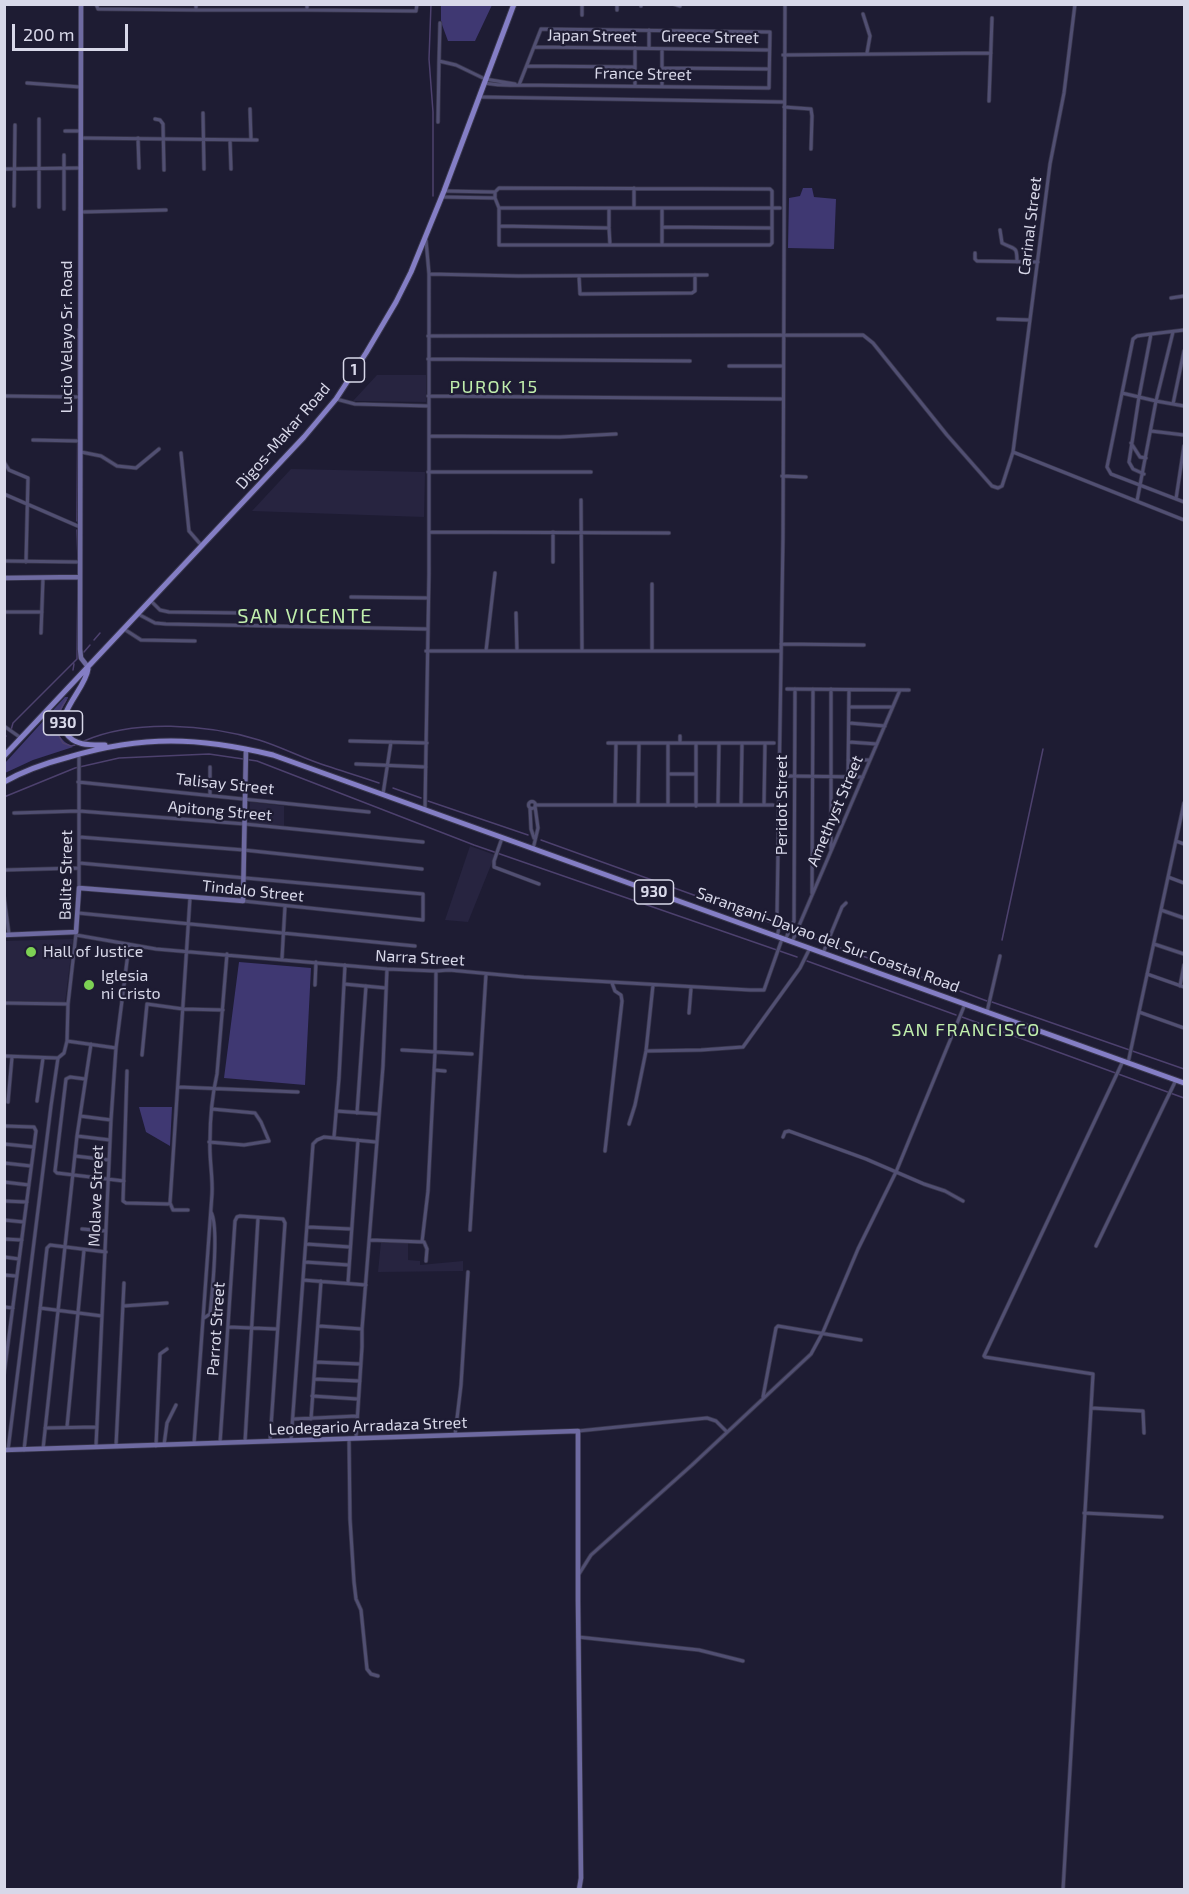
<!DOCTYPE html>
<html>
<head>
<meta charset="utf-8">
<style>
  body { margin:0 }
  #map { position:relative; width:1189px; height:1894px; overflow:hidden; background:#1e1c33; font-family:"Exo 2",sans-serif }
  canvas { display:block }
  .frame { position:absolute; inset:0; border:6px solid #d8d8e9; pointer-events:none }
  .scale { position:absolute; left:12px; top:24px; width:116px; height:27px; box-sizing:border-box; border:3px solid #d8d8e9; border-top:0; padding-left:8px; font-size:18px; line-height:21px; white-space:nowrap; color:#d8d8e9; -webkit-text-stroke:4px #1e1c33; paint-order:stroke }
</style>
</head>
<body>
<div id="map">
<canvas width="1189" height="1894"></canvas>
<div class="frame"></div>
<div class="scale">200 m</div>
</div>
<script>
const ctx = document.querySelector('canvas').getContext('2d');
ctx.lineJoin = 'round';
function paint(path, color) { ctx.fillStyle = color; ctx.fill(path, 'evenodd'); }
function stroke(path, color, width, dash) { ctx.strokeStyle = color; ctx.lineWidth = width; ctx.lineCap = dash ? 'butt' : 'round'; ctx.setLineDash(dash || []); ctx.stroke(path); }
function label(font, color, halo, rows, align = 'center') {
  ctx.font = font + ' "Exo 2",sans-serif'; ctx.lineWidth = 4.5; ctx.setLineDash([]); ctx.textBaseline = 'middle'; ctx.strokeStyle = halo; ctx.fillStyle = color; for (const [text, x, y, turn = 0] of rows) {
    ctx.save(); ctx.translate(x, y); ctx.rotate((+turn || 0) * Math.PI / 180); ctx.textAlign = isNaN(turn) ? turn : align; if (halo) ctx.strokeText(text, 0, 0); ctx.fillText(text, 0, 0); ctx.restore();
  }
}
const built = new Path2D(`
  M377 375H426V402L353 401Z
  M291 469 425 472 424 517 252 511Z
  M250 802 284 806V826L249 823Z
  M470 846 495 855 468 922 445 920Z
  M73 939 65 1003 5 1001V941Z
  M381 1242 408 1243V1260L420 1261V1265L463 1261V1271L378 1272Z`);
const green = new Path2D(`
  M441 5H492L475 41H448L441 22Z
  M803 188H812L814 197 836 199 834 249 788 248 789 198 800 196Z
  M65 697H68V698C61 710 51 726 62 739 65 743 70 745 73 747L33 760 5 773V763Z
  M239 962 311 968 305 1085 224 1078Z
  M139 1107H172L170 1146 146 1132Z`);
const stream = new Path2D(`
  M431 4 429 59 433 112V196
  M78 394V329
  M77 521 78 399
  M77 530 78 561
  M78 575V565
  M94 640 100 633
  M84 652 90 645
  M73 670 74 664
  M66 700C56 715 52 727 63 743L71 746 75 745
  M11 730 13 723 77 659 78 580
  M4 738 6 736
  M84 741C134 719 207 724 259 740 282 747 304 759 327 766 345 772 362 777 379 783
  M393 788 421 798
  M4 797 75 768 119 758 209 754 257 761 474 845 797 957
  M428 801 528 835
  M541 840 777 925
  M782 927 787 929
  M791 930 794 931
  M798 933 825 942
  M1002 940 1043 749
  M829 944 957 990
  M807 961 956 1015
  M960 991 987 1001
  M992 1002 1184 1069
  M962 1017 1184 1098`);
const street = new Path2D(`
  M96 4 98 9 196 10
  M196 4V10H307
  M307 4V10L416 11 417 4
  M674 4 680 6
  M641 6V4
  M617 10V4
  M863 14 870 36 867 53
  M582 15V4
  M534 47 769 50
  M649 48V30
  M783 55 991 53
  M439 61 440 23
  M527 66 635 67
  M662 68 769 69
  M27 83 80 87
  M484 83C496 85 507 86 519 85L769 88 770 32 541 29 519 85
  M635 86V48
  M662 86V49
  M480 97 784 102
  M989 101 992 18
  M784 107 811 109 812 116 811 149
  M250 109 251 140
  M203 113 204 169
  M155 119 160 120 163 124 164 170
  M438 122 439 61 456 65 485 79 515 84
  M65 131H81
  M81 138 257 140
  M138 138 139 168
  M230 140 231 169
  M64 155V209
  M4 169 80 168
  M499 188 770 189 772 191V243L770 245H499V208L495 198V192Z
  M634 188V208
  M444 191 495 192
  M443 197 495 198
  M14 206 15 125
  M39 207V119
  M499 208H780
  M609 208V227
  M81 212 166 210
  M499 226 609 228 610 245
  M662 227 771 228
  M1000 230 1002 243C1015 250 1017 245 1017 262
  M662 245V208
  M975 253V259L977 261 1038 262
  M429 274 518 276 707 275
  M579 276 580 294 692 293 695 291V275
  M1171 298 1184 296
  M998 319 1030 320
  M1173 332 1156 401 1184 406
  M1151 334 1137 336 1133 339 1107 467 1111 474 1184 502
  M428 336 863 335 873 343 947 435 992 486 998 488 1002 486 1013 452 1184 520
  M428 359 690 361
  M729 366H783
  M1122 393 1156 401 1137 501
  M4 396 79 397
  M428 396 783 399
  M336 399 355 404 429 406
  M1173 404 1184 351
  M1151 431 1184 435
  M429 436 560 437 616 434
  M33 440 79 441
  M1131 443 1140 457 1146 458
  M81 452 101 456 117 466 136 468 159 449
  M1013 452 1050 164 1064 93 1075 4
  M181 453 189 531 202 546
  M4 462 9 470 28 478 26 562
  M428 472H591
  M1144 474 1133 469 1129 462 1139 397 1151 334 1184 330
  M782 476 806 477
  M4 494 80 527
  M1176 499 1184 446
  M581 500 582 651
  M429 532 669 533
  M553 532V562
  M4 561 80 562
  M652 584V651
  M351 597 428 598
  M151 601 160 610 169 612 245 613
  M4 612H42
  M516 613 517 651
  M138 614 155 623 166 624 427 629
  M124 629 141 640 195 641
  M41 633 43 578
  M781 644 864 645
  M426 651H781
  M486 651 495 573
  M787 689 909 690
  M831 689V850
  M849 707H892
  M849 723 885 726
  M4 726 21 738
  M680 736V743
  M350 741 427 743
  M849 742 877 744
  M608 743H774
  M79 755V888
  M848 760H870
  M356 764 426 767
  M668 774H696
  M787 776 863 777
  M848 777 849 690
  M78 782 369 812
  M383 794 391 742
  M210 795V767
  M528.5 805a3.5 3.5 0 1 1 7 0a3.5 3.5 0 1 1-7 0Z
  M764 804 765 743
  M536 805H773
  M615 805 616 743
  M638 805 639 743
  M668 805V743
  M718 805 719 743
  M741 805 742 743
  M696 806V743
  M425 808 429 573V274L426 240
  M530 808 531 829 534 838
  M14 813 79 811 245 824 423 842
  M79 837 244 850 422 869
  M502 838 494 861V867L539 884
  M1176 841 1184 844
  M533 849 538 828 535 806
  M79 863 423 894V920L243 901
  M4 870 79 868
  M1168 877 1184 883
  M812 893 813 689
  M4 897 9 934
  M1161 910 1184 918
  M78 913 415 946
  M76 935 156 949 387 969 436 971 449 970 524 977 750 990H764L782 939
  M777 937 779 928 777 915 783 537 785 4
  M785 940 794 921 795 689
  M792 942 900 690
  M1154 944 1184 954
  M823 953 842 907 846 903
  M282 958 285 906
  M1147 974 1184 987
  M344 984 386 988
  M315 985 316 962
  M1180 986 1184 965
  M4 1003 68 1004
  M987 1012 1000 956
  M1139 1012 1184 1028
  M689 1013 691 988
  M67 1041 116 1048
  M402 1050 472 1054
  M646 1051 701 1050 743 1047 800 968 810 948
  M142 1055 147 1004 183 1009 223 1010
  M4 1056 58 1058
  M1128 1063 1184 803
  M434 1070 445 1071
  M127 1071 123 1201 126 1203 168 1204 170 1203 190 898
  M85 1079 70 1077 66 1079 55 1171 57 1173 124 1181
  M178 1087 298 1092
  M37 1101 43 1058
  M8 1102 12 1057
  M336 1111 378 1114
  M357 1113 366 986
  M80 1116 111 1120
  M629 1124 635 1105 646 1051 653 985
  M4 1126 34 1127 36 1131 4 1374
  M77 1136 110 1140
  M334 1137 339 1078 345 965
  M783 1137 785 1132 789 1131 866 1159 924 1184 945 1191 963 1201
  M209 1142 244 1145 269 1141 261 1122 255 1113 212 1109
  M4 1144 34 1147
  M605 1151 622 1001 621 995 615 991 612 983
  M75 1156 109 1160
  M4 1163 31 1166
  M4 1182 29 1185
  M4 1201 27 1202
  M170 1203 173 1210H188
  M4 1220 24 1222
  M308 1227 351 1229
  M82 1229 106 1231
  M470 1230 486 974
  M4 1239 22 1240
  M370 1240 424 1242 427 1249 426 1261
  M422 1242 428 1191 435 1053 436 971
  M306 1244 350 1247
  M1096 1246 1176 1080
  M4 1257 19 1259
  M305 1262 349 1265
  M4 1275 16 1276
  M303 1280 366 1285
  M348 1283 358 1140
  M123 1306 167 1303
  M4 1307 13 1308
  M40 1308 102 1316
  M204 1318 210 1314C212 1295 219 1226 211 1212
  M319 1326 362 1329
  M228 1327 277 1329
  M315 1362 361 1364
  M314 1379 360 1381
  M312 1396 358 1399
  M763 1397 776 1328 778 1326 861 1340
  M1091 1408 1143 1411 1144 1433
  M294 1419 357 1416
  M311 1419 321 1281
  M67 1427 84 1250
  M45 1428 97 1427
  M578 1431 707 1418 716 1421 727 1432
  M455 1435 461 1385 468 1272
  M349 1438 350 1519 354 1582 356 1599 361 1610 367 1669 371 1674 378 1676
  M356 1438 362 1347V1329L383 1066 387 969
  M291 1440 313 1144 317 1140 324 1137 376 1142
  M245 1442 258 1218
  M220 1443 235 1221 237 1217 240 1216 283 1219 285 1223 270 1441
  M194 1444 212 1194C213 1176 209 1159 210 1141 210 1119 212 1096 217 1074L227 954
  M164 1445 167 1423 176 1405
  M96 1446 111 1120 116 1048 129 945
  M116 1446 124 1283
  M156 1446 160 1354 167 1349
  M43 1449 77 1136 91 1044
  M8 1450 51 1106 58 1058 64 1053 67 1041 68 1004 76 934
  M24 1450 47 1248 50 1245 106 1252
  M1084 1513 1162 1517
  M579 1574 591 1555 692 1465 811 1354 823 1332 858 1249 896 1172 965 1004
  M578 1637 699 1650 743 1661
  M1063 1890 1093 1374 985 1357 984 1356 1123 1061`);
const secondary = new Path2D(`
  M81 4 80 649 81 658 88 667
  M4 578 79 577
  M4 935 76 932 79 888 243 901 246 749
  M4 1450 578 1431V1601L581 1878 579 1890`);
const primary = new Path2D(`
  M88 669C86 688 54 715 66 733 74 746 91 745 105 745
  M4 756 304 437 336 399 366 353 396 302 411 272 444 191 514 4
  M4 782C25 770 46 763 69 757 143 735 199 737 273 755L1184 1083`);
const markers = [
  [31,952,6,"#7dd154"],
  [89,985,6,"#7dd154"]
];
const shields = [
  [354,370,21],
  [63,723,39],
  [654,892,39]
];
const shieldNames = [
  ["1",354,370],
  ["930",63,723],
  ["930",654,892]
];
const streetNames = [
  ["Japan Street",592,36,1],
  ["Greece Street",710,37,1],
  ["France Street",643,74,1],
  ["Carinal Street",1030,226,-83],
  ["Lucio Velayo Sr. Road",67,337,-90],
  ["Digos-Makar Road",283,436,-49],
  ["Talisay Street",225,784,6],
  ["Peridot Street",782,805,-90],
  ["Apitong Street",220,811,5],
  ["Amethyst Street",835,811,-67],
  ["Balite Street",66,875,-89],
  ["Tindalo Street",253,891,6],
  ["Sarangani-Davao del Sur Coastal Road",828,940,20],
  ["Narra Street",420,958,3],
  ["Molave Street",96,1196,-88],
  ["Parrot Street",216,1329,-86],
  ["Leodegario Arradaza Street",368,1426,-2]
];
const poiNames = [
  ["Hall of Justice",43,952],
  ["Iglesia",101,976],
  ["ni Cristo",101,994]
];
const neighbourhoodNames = [
  ["PUROK 15",494,387],
  ["SAN FRANCISCO",966,1030]
];
const quarterNames = [
  ["SAN VICENTE",305,616]
];
paint(built, '#272440');
paint(green, '#3f3872');
stroke(stream, '#4d416e', 1.5);
stroke(street, '#38364c', 4.5);
stroke(secondary, '#38364c', 6);
stroke(primary, '#38364c', 7);
stroke(street, '#514f72', 3);
stroke(secondary, '#6e6aa1', 4.5);
stroke(primary, '#847ec5', 5);
for (const [x, y, r, color] of markers) { const dot = new Path2D(); dot.arc(x, y, r, 0, 2 * Math.PI); ctx.fillStyle = color; ctx.fill(dot); stroke(dot, '#1e1c33', 2); }
for (const [x, y, w] of shields) { const box = new Path2D(); box.roundRect(x - w / 2, y - 12, w, 24, 4.5); ctx.fillStyle = '#1e1c33'; ctx.fill(box); stroke(box, '#d8d8e9', 1.5); }
label('bold 15px', '#d8d8e9', null, shieldNames);
label('16px', '#d8d8e9', '#1e1c33', streetNames);
label('16px', '#d8d8e9', '#1e1c33', poiNames, 'left');
ctx.letterSpacing = '1.5px';
label('18px', '#c1efad', '#1e1c33', neighbourhoodNames);
ctx.letterSpacing = '0px';
ctx.letterSpacing = '1.5px';
label('20px', '#c1efad', '#1e1c33', quarterNames);
ctx.letterSpacing = '0px';
</script>
</body>
</html>
